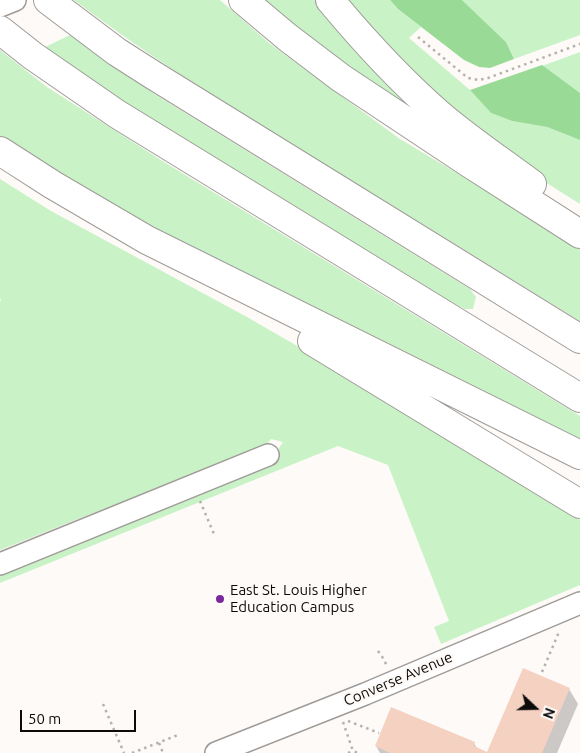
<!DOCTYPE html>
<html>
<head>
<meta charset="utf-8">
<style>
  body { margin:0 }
  #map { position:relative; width:580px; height:753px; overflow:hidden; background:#fefaf7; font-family:Ubuntu,sans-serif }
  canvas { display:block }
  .north { position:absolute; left:510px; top:683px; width:50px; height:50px; -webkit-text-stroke:4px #fefaf7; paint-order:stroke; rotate:111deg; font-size:14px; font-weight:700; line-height:20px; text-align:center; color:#0c0b0a }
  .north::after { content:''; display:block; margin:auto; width:18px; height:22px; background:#0c0b0a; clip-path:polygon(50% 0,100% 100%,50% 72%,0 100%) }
  .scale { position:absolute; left:20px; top:710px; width:116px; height:22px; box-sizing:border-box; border:2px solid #0c0b0a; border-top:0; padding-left:6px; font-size:15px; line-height:18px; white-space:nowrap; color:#0c0b0a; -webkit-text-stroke:4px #fefaf7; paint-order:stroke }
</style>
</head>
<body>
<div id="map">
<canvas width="580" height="753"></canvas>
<div class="north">N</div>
<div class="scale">50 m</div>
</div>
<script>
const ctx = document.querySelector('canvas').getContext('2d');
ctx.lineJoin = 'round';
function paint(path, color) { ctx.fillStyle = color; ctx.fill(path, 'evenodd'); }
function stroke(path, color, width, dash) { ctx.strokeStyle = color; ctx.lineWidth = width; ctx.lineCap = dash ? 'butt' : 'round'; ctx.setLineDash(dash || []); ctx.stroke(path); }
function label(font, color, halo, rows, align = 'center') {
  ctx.font = font + ' Ubuntu,sans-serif'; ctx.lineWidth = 5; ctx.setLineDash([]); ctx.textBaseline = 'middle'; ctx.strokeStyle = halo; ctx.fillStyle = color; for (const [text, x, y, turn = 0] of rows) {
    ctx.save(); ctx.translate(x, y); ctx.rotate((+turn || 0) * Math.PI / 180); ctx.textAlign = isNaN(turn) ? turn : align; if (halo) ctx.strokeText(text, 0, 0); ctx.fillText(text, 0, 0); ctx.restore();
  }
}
const green = new Path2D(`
  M74 0H220L269 43 400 139 507 203 580 249V321C494 268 408 215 321 162 237 111 153 60 74 0Z
  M255 0H315L321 7 430 121 428 125Z
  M341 0H390L398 9 421 27 409 38 470 90 491 113 512 121 547 127 580 140V204L529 172 425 90Z
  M462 0H580V35L514 59 506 42Z
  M70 35 156 95 470 289 476 297 473 309H465L440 296 139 114 82 75 45 47Z
  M0 50 47 87 164 162 580 416V439L243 274 117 208 42 163 0 136Z
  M580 52V93L542 66Z
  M0 179 51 211 247 317 351 377 504 470 580 520V585L441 644 434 627 449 621 388 465 338 446 0 583V570L273 457 283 442 271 439 262 451 88 515 0 550V301H1L0 297Z`);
const forest = new Path2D(`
  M390 0H462L506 42 514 59 490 68 479 67 464 60 398 9Z
  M542 65 580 93V140L547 127 512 121 491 113 470 90Z`);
const shadow = new Path2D(`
  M569 689 578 704 557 753H488Z
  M474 743 478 750 485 753H380L376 746Z`);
const building = new Path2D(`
  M523 668 570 688 542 753H390L375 746 391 707 475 742 474 746 487 752Z`);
const path = new Path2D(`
  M418 37 468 78 479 80 488 78 580 44
  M200 501 214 534
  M378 651 385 661 386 665
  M542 672 559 632
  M103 704 124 753
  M348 721 379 733
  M343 722 353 751 358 753
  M159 743 163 753
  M132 753 178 735
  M348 753 353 751`);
const minor = new Path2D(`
  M0 6 15 0
  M0 564 268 455
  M216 753 365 694 580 603`);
const highway = new Path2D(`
  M48 0 117 52 153 75 580 339
  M243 0 287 37 341 78 466 161 580 234
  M330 0C364 41 399 79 439 114 468 139 501 161 532 184
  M0 30 33 56 117 114 580 398
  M0 151 53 185 147 240 580 455
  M312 341 580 504`);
const markers = [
  [220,599,5,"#782a9c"]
];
const poiNames = [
  ["East St. Louis Higher",230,590],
  ["Education Campus",230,607]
];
const streetNames = [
  ["Converse Avenue",398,679,-23]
];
paint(green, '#c9f3c7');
paint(forest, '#9ada97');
paint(shadow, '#0003');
paint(building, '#f5d1c2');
stroke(minor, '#9f9b98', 24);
stroke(highway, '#9f9b98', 30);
stroke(path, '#b4b1af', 2.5, [2.5, 4]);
stroke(minor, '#fff', 21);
stroke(highway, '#fff', 28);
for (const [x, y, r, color] of markers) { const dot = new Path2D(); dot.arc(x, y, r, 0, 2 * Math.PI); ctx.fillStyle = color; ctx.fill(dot); stroke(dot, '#fefaf7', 2); }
label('15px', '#0c0b0a', '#fefaf7', poiNames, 'left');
label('15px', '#0c0b0a', '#fefaf7', streetNames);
</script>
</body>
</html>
